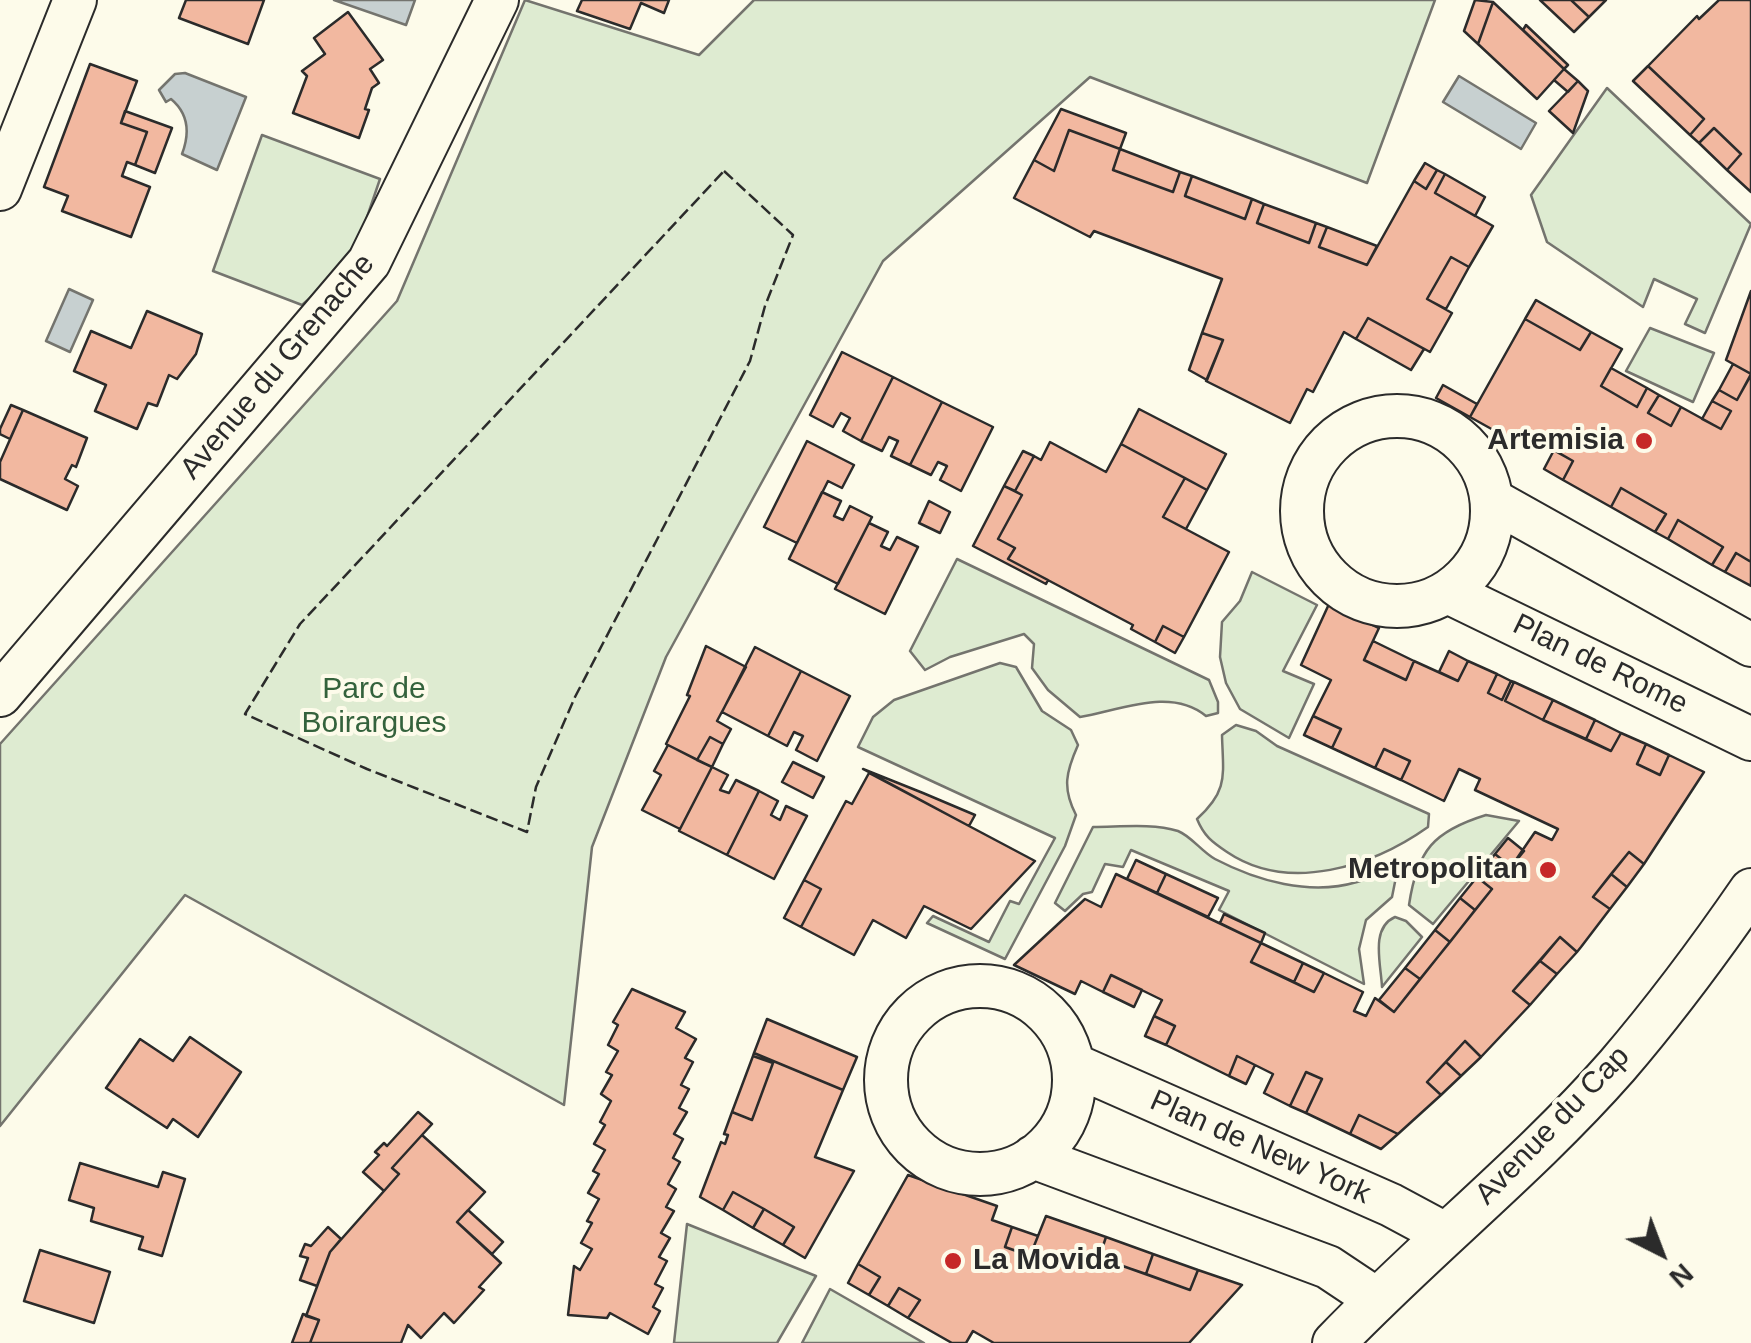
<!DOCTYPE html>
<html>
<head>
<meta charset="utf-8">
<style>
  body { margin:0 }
  #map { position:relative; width:1751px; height:1343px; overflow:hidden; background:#fdfbea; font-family:Arial,sans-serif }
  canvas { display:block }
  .north { position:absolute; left:1611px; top:1203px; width:100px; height:100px; -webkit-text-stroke:8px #fdfbea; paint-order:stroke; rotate:138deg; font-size:28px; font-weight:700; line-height:40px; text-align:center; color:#2b2b2b }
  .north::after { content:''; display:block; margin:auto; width:35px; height:45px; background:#2b2b2b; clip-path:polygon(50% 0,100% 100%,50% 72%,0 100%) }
</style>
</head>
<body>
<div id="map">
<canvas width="1751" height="1343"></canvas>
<div class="north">N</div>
</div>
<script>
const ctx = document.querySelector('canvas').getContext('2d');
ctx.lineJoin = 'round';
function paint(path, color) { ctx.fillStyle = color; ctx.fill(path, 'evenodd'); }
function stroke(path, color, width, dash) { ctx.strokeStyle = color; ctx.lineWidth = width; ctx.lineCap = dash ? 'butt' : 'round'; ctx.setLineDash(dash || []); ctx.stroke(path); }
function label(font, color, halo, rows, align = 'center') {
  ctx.font = font + ' Arial,sans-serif'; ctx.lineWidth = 8; ctx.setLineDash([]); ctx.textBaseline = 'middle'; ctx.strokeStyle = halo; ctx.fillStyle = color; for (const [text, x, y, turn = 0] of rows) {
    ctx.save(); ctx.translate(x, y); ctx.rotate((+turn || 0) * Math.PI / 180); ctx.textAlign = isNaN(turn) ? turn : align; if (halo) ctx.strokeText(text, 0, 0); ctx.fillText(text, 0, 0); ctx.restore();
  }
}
const green = new Path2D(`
  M525 0 699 55 754 0H1435L1367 183 1090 77 883 261 666 657 592 847 564 1105 185 895 0 1126V744L397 301Z
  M1607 88 1751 224 1705 333 1685 324 1697 299 1654 279 1643 307 1547 242 1531 195Z
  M262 135 380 179 352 261 302 305 213 271Z
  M1650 328 1714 353 1693 402 1626 371Z
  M957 559 1209 680 1218 702V713L1206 716C1171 687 1121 710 1080 717L1048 690 1032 668 1034 644 1024 634 950 657 925 670 910 651Z
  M1252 572 1317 605 1283 671 1314 684 1289 738 1240 709 1226 683 1220 657 1222 622 1240 601Z
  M1000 663 1016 667 1042 711 1071 730 1078 745C1066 772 1062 788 1076 815L1065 846 1005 959 927 923 933 916 989 942 1010 901 1019 904 1055 838 858 747 873 717 894 700Z
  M1236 725 1256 731 1277 746 1429 814 1428 827C1373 866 1289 894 1227 852 1212 842 1204 836 1197 819 1229 790 1223 775 1222 735Z
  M1486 815 1519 821 1433 924 1409 905C1417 850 1434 831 1486 815Z
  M1093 827C1120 827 1152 823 1178 831 1191 836 1202 852 1215 859 1257 881 1310 896 1357 882 1371 878 1386 869 1399 862L1392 897 1366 920 1359 949 1364 984 1219 910 1229 891 1131 850 1123 867 1105 864 1092 892 1083 894 1065 911 1055 903Z
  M1395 917 1406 921 1422 937 1382 987C1381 964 1370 928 1395 917Z
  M687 1224 816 1276 777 1343H674Z
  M830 1289 924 1343H802Z`);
const water = new Path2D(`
  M334 0H415L406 25Z
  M185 73 246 97 217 170 182 154C190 133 189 114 171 99L166 102 159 90 175 74Z
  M1459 76 1536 123 1521 149 1443 102Z
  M69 289 93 300 70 352 46 341Z`);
const building = new Path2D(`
  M186 0H264L248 44 179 18Z
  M582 0H669L664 13 641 3 630 29 577 11Z
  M1475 0 1493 2 1478 44 1464 31Z
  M1540 0H1571L1589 17 1574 32Z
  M1571 0H1606L1589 17Z
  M1719 0H1751V192L1727 170 1741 154 1714 128 1699 143 1690 135 1704 119 1648 66 1697 16 1699 19Z
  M1493 2 1564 69 1537 99 1478 44Z
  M348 12 383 60 370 69 379 83 372 88 365 109 369 110 359 138 293 113 307 76 302 71 325 54 314 38Z
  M1526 25 1568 65 1564 69 1523 30Z
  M90 64 137 81 121 123 147 132 135 165 127 162 122 176 150 187 131 237 62 211 68 196 44 187Z
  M1648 66 1704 119 1690 135 1633 81Z
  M1564 69 1578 81 1568 92 1554 80Z
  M1578 81 1588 91 1573 133 1549 111Z
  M1061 109 1126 133 1120 149 1069 130 1054 171 1034 160Z
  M125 111 172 128 155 173 135 165 147 132 121 123Z
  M1714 128 1741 154 1727 170 1699 143Z
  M1069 130 1120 149 1113 170 1173 192 1180 172 1192 176 1185 196 1245 219 1252 199 1264 204 1257 223 1309 243 1316 223 1327 227 1319 247 1367 265 1414 181 1426 189 1437 170 1445 174 1435 193 1493 226 1469 267 1451 257 1427 299 1452 313 1430 352 1368 318 1356 339 1344 332 1313 392 1307 389 1290 423 1206 381 1223 340 1202 333 1222 279 1094 231 1090 237 1014 198 1034 160 1054 171Z
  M1120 149 1180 172 1173 192 1113 170Z
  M1425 163 1437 170 1426 189 1414 181Z
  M1445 174 1485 197 1475 216 1435 193Z
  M1192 176 1252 199 1245 219 1185 196Z
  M1264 204 1316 223 1309 243 1257 223Z
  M1327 227 1377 246 1367 265 1319 247Z
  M1451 257 1469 267 1446 309 1427 299Z
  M1751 291V374L1726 360Z
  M1536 300 1591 332 1580 350 1525 319Z
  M147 311 202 334 196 354 177 379 169 375 157 406 148 403 137 429 95 411 106 385 74 371 91 331 131 348Z
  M1368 318 1424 349 1411 370 1356 339Z
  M1525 319 1580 350 1591 332 1622 349 1601 386 1637 407 1647 388 1659 395 1648 413 1671 426 1681 407 1721 429 1731 411 1712 401 1719 390 1737 400 1751 375V562L1736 553 1725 572 1712 565 1723 547 1678 520 1668 539 1655 532 1666 514 1621 488 1611 507 1563 480 1573 461 1528 436 1522 446 1470 417Z
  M1202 333 1223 340 1207 380 1189 370Z
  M842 352 893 377 861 441 843 431 850 418 841 413 833 427 810 415Z
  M1733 364 1751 374 1737 400 1719 390Z
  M1611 368 1647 388 1637 407 1601 386Z
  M893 377 942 402 910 465 891 456 898 441 889 437 882 451 861 441Z
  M1443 385 1477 404 1470 417 1436 398Z
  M1659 395 1681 407 1671 426 1648 413Z
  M1712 401 1731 411 1721 429 1702 419Z
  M942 402 993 427 961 491 940 480 947 466 938 462 931 475 910 465Z
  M11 405 23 410 10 439 0 434V429Z
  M1139 409 1226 454 1207 490 1121 444Z
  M23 410 87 438 76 467 72 465 65 479 78 486 67 510 0 479V462Z
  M807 441 854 465 842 488 828 481 797 543 764 527Z
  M1050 442 1106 472 1121 444 1185 478 1163 517 1229 552 1184 637 1163 626 1155 642 1131 629 1133 625 1008 559 1015 548 998 539 1022 495 1015 491 1034 456 1041 460Z
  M1554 450 1573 461 1563 480 1544 469Z
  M1023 451 1034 456 1015 491 1004 486Z
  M1185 478 1207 490 1186 529 1163 517Z
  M1004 486 1022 495 998 539 1015 548 1008 559 1048 580 1046 584 973 546Z
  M1621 488 1666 514 1655 532 1611 507Z
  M822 492 841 501 834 516 843 520 850 506 872 517 838 584 789 559Z
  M929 501 950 512 940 533 919 523Z
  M1678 520 1723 547 1712 565 1668 539Z
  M869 523 888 532 881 546 890 550 897 537 918 547 885 614 835 589Z
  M1736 553 1751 562V586L1725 572Z
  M1329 604 1379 628 1364 660 1406 680 1414 661 1458 681 1468 661 1497 674 1488 693 1502 700 1511 681 1514 682 1505 701 1543 720 1611 751 1621 733 1646 744 1637 764 1660 775 1669 755 1704 772 1644 864 1629 852 1593 897 1610 909 1581 947 1577 952 1560 937 1513 991 1530 1005 1481 1057 1465 1041 1427 1082 1441 1095 1398 1134 1359 1115 1350 1134 1306 1113 1322 1079 1306 1072 1290 1106 1264 1093 1273 1074 1237 1056 1229 1076 1166 1045 1175 1026 1154 1016 1162 1000 1111 975 1103 992 1081 981 1075 994 1014 965 1085 899 1101 907 1116 874 1261 943 1251 962 1314 992 1324 973 1363 992 1354 1011 1366 1016 1375 998 1394 1012 1492 889 1477 877 1495 854 1511 867 1535 832 1552 840 1558 829 1475 790 1480 779 1459 769 1444 801 1401 780 1410 761 1384 749 1375 768 1332 748 1341 729 1313 716 1331 680 1301 665Z
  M1163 626 1184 637 1175 653 1155 642Z
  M1373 641 1414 661 1406 680 1364 660Z
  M706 646 746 667 717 721 731 729 723 744 710 737 697 760 666 744 690 696 687 695Z
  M755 647 801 671 768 736 722 712Z
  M1449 651 1468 661 1458 681 1439 672Z
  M801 671 850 696 817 761 796 750 803 736 794 732 787 746 768 736Z
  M1497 674 1511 681 1502 700 1488 693Z
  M1514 682 1553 700 1543 720 1505 701Z
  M1553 700 1595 720 1586 739 1543 720Z
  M1313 716 1341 729 1332 748 1304 735Z
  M1595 720 1621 733 1611 751 1586 739Z
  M710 737 723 744 712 767 697 760Z
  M1646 744 1669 755 1660 775 1637 764Z
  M668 745 712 767 680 829 642 810 661 775 654 771Z
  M1384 749 1410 761 1401 780 1375 768Z
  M793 762 824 777 813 798 782 782Z
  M712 767 728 775 720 790 729 793 736 780 759 791 727 855 679 831Z
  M863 769 923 793 975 815 969 826Z
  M869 773 969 826 1035 861 971 929 924 906 906 938 873 920 854 955 801 927 821 889 804 880 846 801 852 804Z
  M759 791 778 801 771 815 780 820 786 806 807 816 774 879 727 855Z
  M1508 838 1524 851 1511 867 1495 854Z
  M1629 852 1644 864 1627 887 1611 874Z
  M1136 860 1166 874 1157 893 1127 879Z
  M1166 874 1218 898 1208 917 1157 893Z
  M1611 874 1627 887 1610 909 1593 897Z
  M1477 877 1492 889 1475 910 1460 898Z
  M804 880 821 889 801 927 784 918Z
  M1460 898 1475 910 1450 942 1435 930Z
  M1224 914 1265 933 1261 943 1220 923Z
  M1435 930 1450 942 1420 979 1405 968Z
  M1560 937 1577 952 1557 974 1540 961Z
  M1261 943 1303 963 1294 982 1251 962Z
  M1540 961 1557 974 1530 1005 1513 991Z
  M1303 963 1324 973 1314 992 1294 982Z
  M1405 968 1420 979 1394 1012 1379 1000Z
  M1111 975 1142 990 1134 1007 1103 992Z
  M632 989 685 1012 676 1028 696 1039 685 1058 693 1062 681 1085 689 1089 679 1108 687 1112 674 1134 683 1139 673 1158 680 1162 668 1184 676 1189 666 1207 674 1211 661 1233 670 1238 659 1257 667 1261 655 1284 663 1288 653 1307 660 1311 648 1334 610 1313 607 1318 568 1315 574 1266 580 1270 592 1249 581 1243 592 1223 587 1221 599 1199 588 1193 599 1174 593 1171 605 1150 594 1144 605 1125 600 1122 611 1101 601 1094 612 1075 606 1072 618 1051 608 1045 618 1025 613 1022Z
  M1154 1016 1175 1026 1166 1045 1145 1036Z
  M767 1019 857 1057 843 1090 754 1053Z
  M190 1037 241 1072 198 1137 173 1119 167 1128 106 1088 140 1039 173 1061Z
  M1465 1041 1481 1057 1461 1076 1446 1062Z
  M754 1053 843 1090 815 1157 854 1171 805 1258 783 1245 794 1227 764 1209 733 1192 723 1210 700 1197 721 1142 725 1144 728 1135 724 1134 732 1112 752 1120 773 1063 753 1056Z
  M753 1056 773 1063 752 1120 732 1112Z
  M1237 1056 1255 1065 1246 1084 1229 1076Z
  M1446 1062 1461 1076 1441 1095 1427 1082Z
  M1306 1072 1322 1079 1306 1113 1290 1106Z
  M418 1112 432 1124 392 1168 399 1174 384 1191 363 1172 379 1155 375 1152 384 1143 387 1146Z
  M1359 1115 1398 1134 1381 1149 1350 1134Z
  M422 1135 485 1192 457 1222 501 1263 479 1287 484 1290 454 1323 444 1313 421 1338 408 1325 401 1343H310L319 1320 306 1316 330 1252 399 1174 392 1168Z
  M80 1163 158 1187 163 1172 185 1179 162 1256 139 1249 143 1237 91 1221 94 1208 69 1200Z
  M908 1175 997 1206 992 1220 1012 1227 1005 1247 1071 1270 1078 1250 1190 1290 1198 1270 1242 1285 1189 1343H994L973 1331 966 1343H952L908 1318 920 1300 899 1288 888 1306 869 1295 880 1277 858 1264Z
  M733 1192 764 1209 753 1228 723 1210Z
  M764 1209 794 1227 783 1245 753 1228Z
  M468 1210 503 1242 492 1254 457 1222Z
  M1046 1216 1106 1237 1099 1258 1078 1250 1071 1270 1030 1256Z
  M328 1227 341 1239 330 1252 317 1286 300 1280 308 1258 300 1256 305 1244 311 1246Z
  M1012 1227 1038 1236 1030 1256 1005 1247Z
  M1106 1237 1153 1254 1146 1274 1099 1258Z
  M40 1250 110 1272 94 1323 24 1301Z
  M1153 1254 1198 1270 1190 1290 1146 1274Z
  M858 1264 880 1277 869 1295 848 1283Z
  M899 1288 920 1300 908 1318 888 1306Z
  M303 1314 319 1320 310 1343H292Z`);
const minor = new Path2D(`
  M0 189 75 0
  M1302 511a95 95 0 1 1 190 0a95 95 0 1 1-190 0Z
  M1492 500 1751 645
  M1448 592 1751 739
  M0 695 369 262 497 0
  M886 1080a94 94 0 1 1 188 0a94 94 0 1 1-188 0Z
  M1074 1065 1391 1205 1445 1234
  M1033 1157 1328 1267 1376 1299
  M1334 1343C1425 1248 1530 1165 1617 1066 1665 1010 1709 951 1751 890`);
const fence = new Path2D(`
  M724 171 793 235 765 306 750 361 575 697 536 787 527 832 367 769 245 714 300 624Z`);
const markers = [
  [1644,441,10,"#c62828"],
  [1548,870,10,"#c62828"],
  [953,1261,10,"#c62828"]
];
const streetNames = [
  ["Avenue du Grenache",278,367,-50],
  ["Plan de Rome",1600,665,26],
  ["Avenue du Cap",1553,1126,-46],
  ["Plan de New York",1260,1148,24]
];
const poiNames = [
  ["Artemisia",1624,441],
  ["Metropolitan",1528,870],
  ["La Movida",973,1261,"left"]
];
const parkNames = [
  ["Parc de",374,690],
  ["Boirargues",374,724]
];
paint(green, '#deebd1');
stroke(green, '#74746e', 2.5);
paint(water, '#c7d0d0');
stroke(water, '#74746e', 2.5);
paint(building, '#f2b8a0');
stroke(building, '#2b2b2b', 2.5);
stroke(minor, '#2b2b2b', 46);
stroke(minor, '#fdfbea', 42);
stroke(fence, '#2b2b2b', 2.5, [12, 5]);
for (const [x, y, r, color] of markers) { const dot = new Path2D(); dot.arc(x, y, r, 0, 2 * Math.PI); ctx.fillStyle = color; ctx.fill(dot); stroke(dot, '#fdfbea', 4); }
label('30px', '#2b2b2b', '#fdfbea', streetNames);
label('bold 30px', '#2b2b2b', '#fdfbea', poiNames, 'right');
label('30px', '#34623c', '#fdfbea', parkNames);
</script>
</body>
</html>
